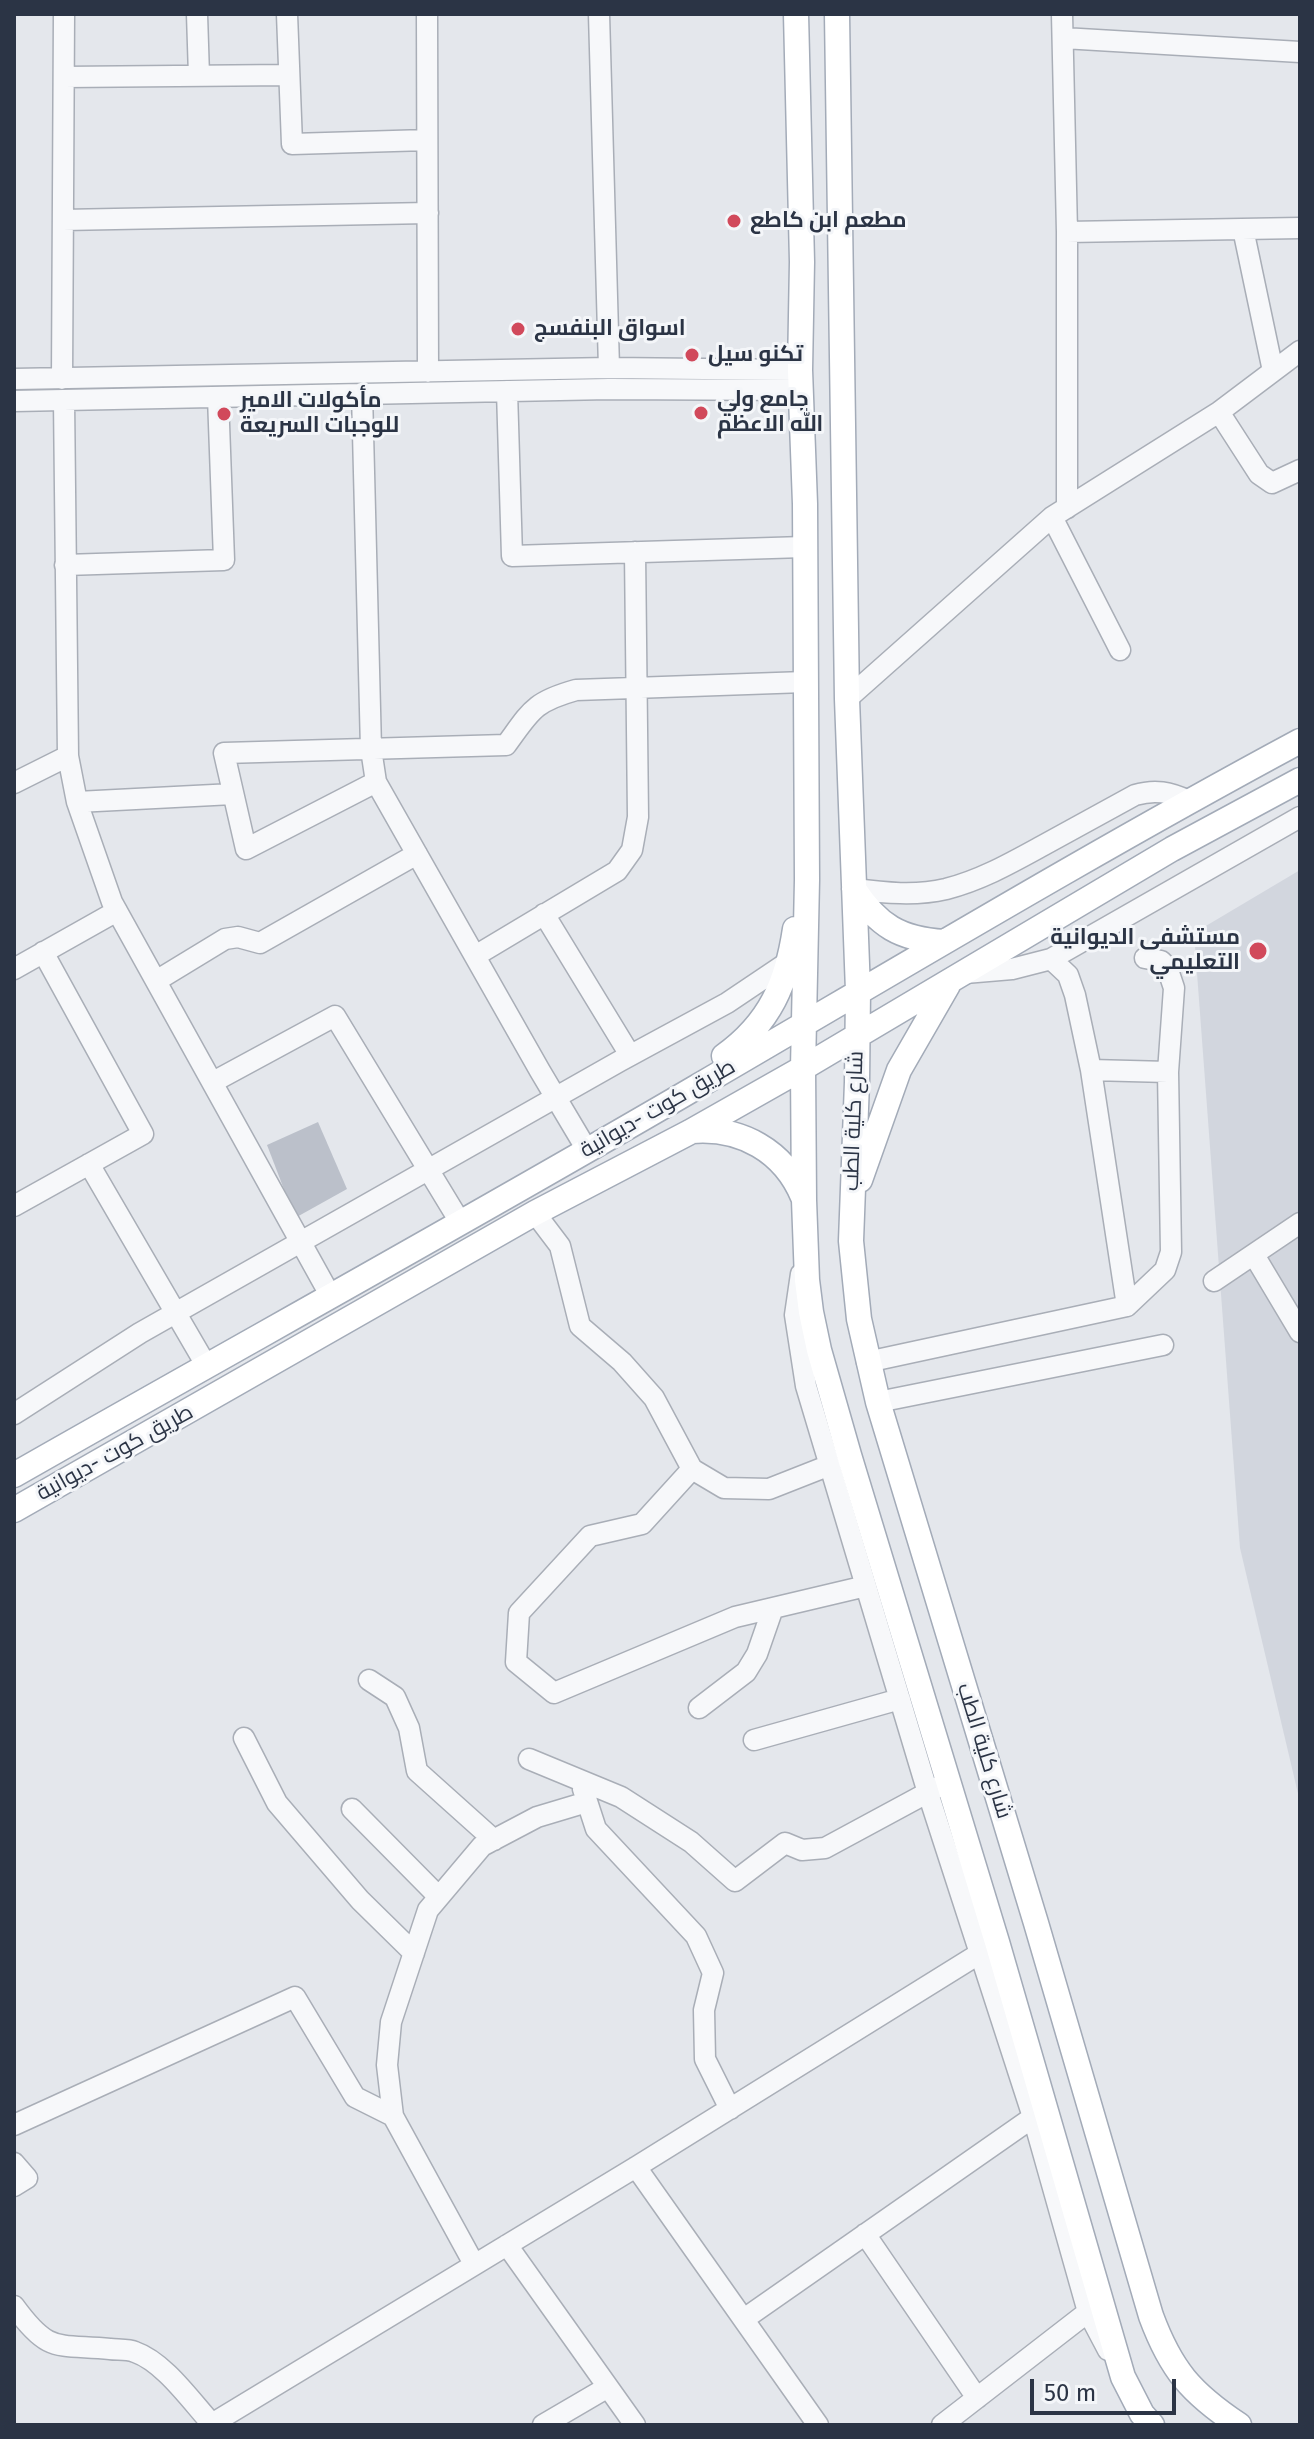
<!DOCTYPE html>
<html>
<head>
<meta charset="utf-8">
<style>
  body { margin:0 }
  #map { position:relative; width:1314px; height:2439px; overflow:hidden; background:#e4e7ec; font-family:"Fira Sans",sans-serif }
  canvas { display:block }
  .frame { position:absolute; inset:0; border:16px solid #2b3445; pointer-events:none }
  .scale { position:absolute; left:1030px; top:2379px; width:146px; height:36px; box-sizing:border-box; border:4px solid #2b3445; border-top:0; padding-left:10px; font-size:24px; line-height:28px; white-space:nowrap; color:#2b3445; -webkit-text-stroke:6px #f4f6f9; paint-order:stroke }
</style>
</head>
<body>
<div id="map">
<canvas width="1314" height="2439"></canvas>
<div class="frame"></div>
<div class="scale">50 m</div>
</div>
<script>
const ctx = document.querySelector('canvas').getContext('2d');
ctx.lineJoin = 'round';
function paint(path, color) { ctx.fillStyle = color; ctx.fill(path, 'evenodd'); }
function stroke(path, color, width, dash) { ctx.strokeStyle = color; ctx.lineWidth = width; ctx.lineCap = dash ? 'butt' : 'round'; ctx.setLineDash(dash || []); ctx.stroke(path); }
function label(font, color, halo, rows, align = 'center') {
  ctx.font = font + ' "Fira Sans",Cairo,sans-serif'; ctx.lineWidth = 6; ctx.setLineDash([]); ctx.textBaseline = 'middle'; ctx.strokeStyle = halo; ctx.fillStyle = color; for (const [text, x, y, turn = 0] of rows) {
    ctx.save(); ctx.translate(x, y); ctx.rotate((+turn || 0) * Math.PI / 180); ctx.textAlign = isNaN(turn) ? turn : align; if (halo) ctx.strokeText(text, 0, 0); ctx.fillText(text, 0, 0); ctx.restore();
  }
}
const built = new Path2D(`
  M1300 870V1802L1240 1548 1194 933Z`);
const building = new Path2D(`
  M318 1122 347 1189 295 1218 267 1145Z`);
const minor = new Path2D(`
  M197 14 199 76
  M287 14 292 144 427 140
  M427 14 428 372
  M599 14 609 368
  M1062 14 1067 232V508
  M1063 38 1300 52
  M64 77 289 75
  M63 220 428 213
  M1243 229 1273 371
  M1067 232 1300 228
  M14 379 609 368 800 370
  M62 379 64 14
  M507 391 512 556 804 547
  M362 393 371 749 376 782 540 1071 587 1150
  M64 400 68 756 77 802 112 902 330 1295
  M14 401 609 389 801 390
  M1219 412 1259 474 1272 483 1300 470
  M1052 517 1120 650
  M65 565 224 560 218 397
  M847 699 1052 517 1219 412 1300 351
  M376 782 246 849 224 753 506 745C531 711 533 702 576 690L805 682
  M14 783 68 756
  M77 802 233 794
  M854 889C885 893 916 896 946 889 981 880 1011 863 1042 846 1073 829 1104 812 1135 795 1155 789 1170 792 1189 801
  M544 914 630 1055
  M475 956 617 871 632 850 638 817 635 552
  M1051 959 1068 975 1075 995 1091 1070 1127 1306
  M14 969 117 911
  M965 973 1012 969 1051 959 1300 817
  M156 981 225 939 238 937 260 943 417 854
  M1091 1070 1168 1072
  M213 1082 335 1016 460 1222
  M89 1164 206 1365
  M14 1206 143 1134 43 952
  M535 1213 560 1246 580 1326 622 1362 654 1398 692 1469 724 1488 769 1489 830 1465
  M1254 1255 1300 1332
  M801 1274 795 1315 806 1386 928 1793 1033 2117 1088 2312 1108 2350
  M1214 1281 1300 1223
  M867 1362 1127 1306 1165 1270 1171 1252 1168 1072 1174 988 1167 967 1161 961 1145 958
  M878 1402 1163 1345
  M14 1414 140 1333 620 1061 727 1003 788 962
  M692 1469 642 1524 590 1536 519 1613 516 1662 554 1693 735 1617 866 1586
  M369 1680 395 1697 409 1728 417 1771 494 1840
  M699 1708 746 1672 757 1654 773 1608
  M244 1738 277 1803 360 1900 414 1953
  M754 1740 900 1699
  M529 1759 621 1797 691 1842 735 1881 785 1843 802 1850 825 1848 938 1787
  M583 1789 596 1829 696 1936 713 1973 704 2010 705 2059 730 2109
  M352 1809 439 1897
  M14 2125 295 1997 355 2097 393 2116
  M14 2163 27 2178 14 2186
  M636 2167 818 2425
  M865 2234 977 2398
  M507 2245 635 2425
  M474 2264 393 2116 387 2065 391 2022 428 1910 482 1846 537 1817 587 1802
  M14 2306C49 2354 56 2344 110 2349 117 2350 128 2349 135 2352 164 2362 191 2401 212 2424
  M744 2319 1042 2111
  M210 2425 636 2167 990 1947
  M543 2425 608 2387
  M942 2425 1097 2305`);
const major = new Path2D(`
  M796 14 802 262 800 370 805 504 807 880 803 1068 804 1200 807 1280 811 1312 819 1350 849 1455 997 1942 1123 2377 1142 2414 1152 2425
  M837 14 847 699 858 991 857 1082 851 1241 859 1319 878 1402 1036 1923 1151 2316C1171 2370 1191 2393 1239 2425
  M854 889C878 926 900 939 944 942
  M724 1056C770 1023 787 983 795 929
  M692 1131C741 1127 784 1151 803 1197
  M860 1180 899 1070 948 985
  M14 1475C242 1345 473 1218 700 1085 899 969 1097 850 1300 741
  M14 1510 535 1213 690 1132 803 1068 1172 849 1300 780`);
const markers = [
  [734,221,8,"#d1495b"],
  [518,329,8,"#d1495b"],
  [692,355,8,"#d1495b"],
  [701,413,8,"#d1495b"],
  [224,414,8,"#d1495b"],
  [1258,951,10,"#d1495b"]
];
const poiNames = [
  ["مطعم ابن كاطع",750,221],
  ["اسواق البنفسج",534,329],
  ["تكنو سيل",708,355],
  ["جامع ولي",717,400],
  ["الله الاعظم",717,425],
  ["مأكولات الامير",240,401],
  ["للوجبات السريعة",240,426],
  ["مستشفى الديوانية",1240,938,"right"],
  ["التعليمي",1240,963,"right"]
];
const streetNames = [
  ["طريق كوت -ديوانية",658,1109,-30],
  ["شارع كلية الطب",854,1121,-88],
  ["طريق كوت -ديوانية",115,1453,-29],
  ["شارع كلية الطب",984,1751,73]
];
paint(built, '#d2d6de');
paint(building, '#bbc0ca');
stroke(minor, '#a9aeb7', 23);
stroke(major, '#a3abb8', 27);
stroke(minor, '#f7f8fa', 20);
stroke(major, '#fff', 24);
for (const [x, y, r, color] of markers) { const dot = new Path2D(); dot.arc(x, y, r, 0, 2 * Math.PI); ctx.fillStyle = color; ctx.fill(dot); stroke(dot, '#f4f6f9', 3); }
label('bold 22px', '#2b3445', '#f4f6f9', poiNames, 'left');
label('22px', '#2b3445', '#f4f6f9', streetNames);
</script>
</body>
</html>
